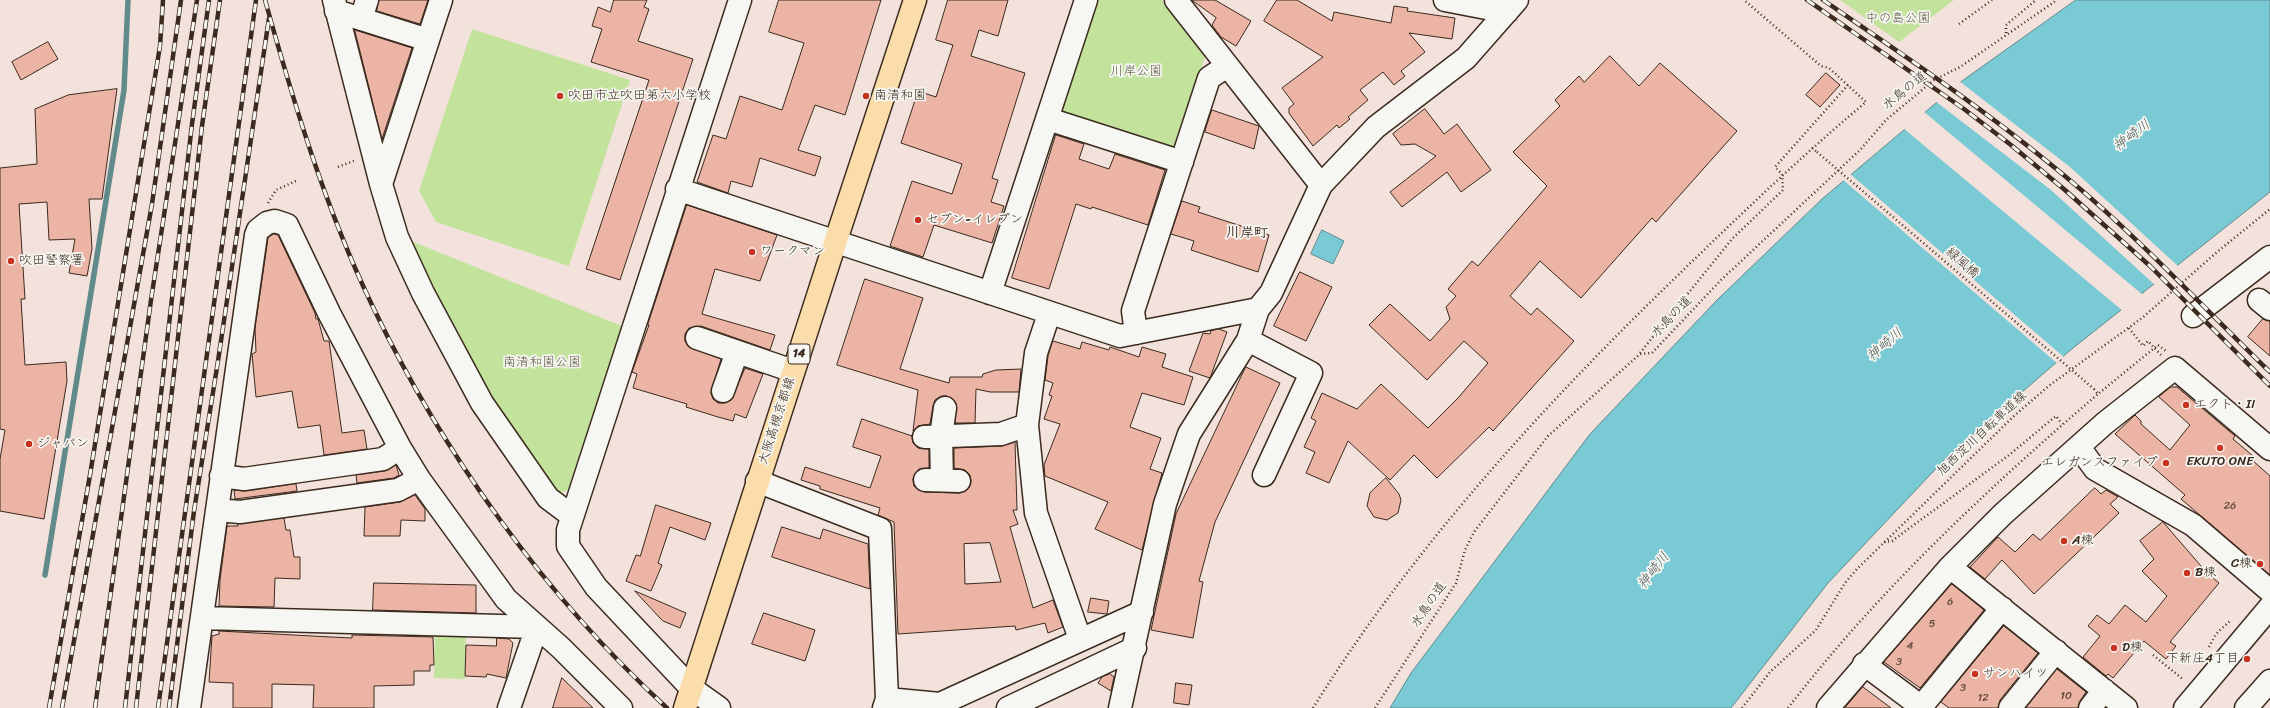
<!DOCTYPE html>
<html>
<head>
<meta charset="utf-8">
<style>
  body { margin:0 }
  canvas { display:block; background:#f3e2db }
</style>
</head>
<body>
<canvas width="2270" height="708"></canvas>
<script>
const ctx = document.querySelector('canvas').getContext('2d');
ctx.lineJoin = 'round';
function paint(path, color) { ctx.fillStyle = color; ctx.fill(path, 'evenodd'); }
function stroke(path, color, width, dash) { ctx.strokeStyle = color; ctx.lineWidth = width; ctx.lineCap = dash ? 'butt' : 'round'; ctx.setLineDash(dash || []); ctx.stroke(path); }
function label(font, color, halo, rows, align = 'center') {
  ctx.font = font + ' Sriracha,"Klee One",sans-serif'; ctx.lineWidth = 3.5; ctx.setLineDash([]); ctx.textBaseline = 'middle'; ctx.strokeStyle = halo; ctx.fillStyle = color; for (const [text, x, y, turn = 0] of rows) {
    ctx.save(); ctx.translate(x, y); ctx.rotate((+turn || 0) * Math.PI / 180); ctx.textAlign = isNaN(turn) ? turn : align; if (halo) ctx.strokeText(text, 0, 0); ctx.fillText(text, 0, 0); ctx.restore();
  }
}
const green = new Path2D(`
  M1096 0H1162L1205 57 1177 146 1168 151 1066 118 1060 108Z
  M1840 0H1954L1899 42Z
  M472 29 630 80 569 266 436 222 419 191Z
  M406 239 622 326 568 490 554 495 487 398Z
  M435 632 466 633 465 679 434 678Z`);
const water = new Path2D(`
  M2076 0H2270V192L2073 348 1947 457 1828 583 1731 708H1390L1411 673 1590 434 1717 300 1822 199 1962 81Z
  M1322 230 1344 241 1333 264 1311 254Z`);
const pier = new Path2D(`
  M1959 81 2070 167 2179 267 2155 285 2051 190 1935 101Z
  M1923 111 2143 295 2123 311 1903 128Z
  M1849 173 2065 358 2058 364 1842 179Z`);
const stream = new Path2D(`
  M45 575 124 90 128 0`);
const building = new Path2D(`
  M379 0H428L420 24 377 11Z
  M614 0H647L644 7 649 9 638 41 693 59 620 280 586 269 649 80 591 62 602 29 592 26 598 7 610 12Z
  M779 0H881L845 115 815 105 798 150 821 157 815 176 760 158 752 187 731 181 728 193 697 182 713 135 726 139 740 96 782 110 804 43 769 32Z
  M948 0H1008L998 36 979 30 971 56 1025 73 992 178 998 180 991 202 1004 206 992 243 934 225 923 257 890 246 912 181 952 194 962 164 901 143 918 91 936 97 953 45 936 40Z
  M1192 0H1215L1251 21 1236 46 1221 37 1212 25 1216 18Z
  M1277 0H1297L1332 21 1334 12 1391 23 1394 6 1408 8 1407 11 1455 18 1452 39 1409 33 1425 52 1401 71 1405 76 1394 85 1383 72 1360 90 1368 100 1348 117 1350 119 1339 128 1337 125 1313 146 1289 113V108L1294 104 1282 88 1323 57 1264 21Z
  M355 30 412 48 382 139Z
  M48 42 58 59 21 80 12 62Z
  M1610 56 1639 86 1660 63 1737 131 1656 222 1652 218 1581 298 1540 261 1510 296 1531 315 1537 308 1574 341 1493 431 1489 427 1437 478 1414 455 1390 480 1348 441 1329 483 1306 473 1315 452 1304 447 1316 421 1311 418 1322 393 1357 409 1381 384 1428 428 1458 398 1488 363 1464 341 1427 380 1369 325 1390 304 1430 341 1450 319 1446 307 1456 296 1448 289 1472 261 1478 266 1547 186 1513 152 1560 106 1555 100 1579 76 1584 82Z
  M1826 73 1840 85 1820 107 1806 95Z
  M117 89 102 199H89L92 249 87 276 69 273 75 239 49 240 47 202 19 204 25 299H21L25 365 66 362 67 381 44 519 0 511V459L5 430 0 429V168L37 164 35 109 68 95Z
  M1425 109 1444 134 1457 124 1491 170 1461 192 1447 172 1402 207 1390 192 1436 156 1415 144 1401 145 1393 134Z
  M1212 110 1259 126 1254 149 1205 132Z
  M1056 135 1084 144 1079 159 1109 169 1115 154 1165 170 1148 225 1092 207 1091 209 1076 204 1049 289 1012 278Z
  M1182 201 1200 207 1198 212 1269 235 1258 272 1191 250 1194 241 1171 234Z
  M687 205 777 235 760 281 715 269 702 314 775 335 770 350 701 326 689 328 685 334V341L688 346 721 359 711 393 713 399 718 403H725L731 400 745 368 763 374 746 418 735 414 733 421 718 417 686 407 687 404 633 388 637 374 632 372 649 325H648Z
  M274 234 278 235 315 313 316 319H318L324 341H329L342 433 364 430 367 449 324 455 320 425 298 428 292 391 256 397 252 354 256 352 255 328 268 238Z
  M1300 272 1332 287 1306 341 1274 326Z
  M865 279 923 298 900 369 949 383 950 377H982L983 374 996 370 1021 369 1019 392H990L976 389 975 423H955L956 403 947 396H941L935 400 933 406 930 424 918 426 913 431 918 390 837 365Z
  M2263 319 2270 321V356L2248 337Z
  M1219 329 1227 332 1210 378 1189 371 1203 333 1210 334 1211 331Z
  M1053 341 1080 349 1082 342 1109 350 1110 347 1139 357 1142 347 1166 354 1162 367 1193 377 1184 405 1142 393 1130 427 1161 438 1150 469 1162 473 1142 550 1095 529 1108 502 1045 476 1044 465 1060 424 1044 419 1052 396 1049 395 1053 383 1045 380 1048 356Z
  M1246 367 1280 383 1215 522 1199 581 1203 582 1193 638 1151 630 1176 514Z
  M2171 387H2177L2235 436 2233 439 2253 456 2251 459 2270 476V575L2181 499 2185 495 2115 434 2135 415 2141 421V424L2170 450 2190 425 2159 397Z
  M862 419 912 436 913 443 918 448 929 449V468L919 469 913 479 914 486 925 492 959 493 969 488 971 482 970 475 965 470 954 468V448L1002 446 1015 442 1017 510H1013L1018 524 1010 527 1033 608 1053 600 1063 627 1048 633 1045 623 1016 630 1015 626 898 634 894 522 878 515 880 508 820 489V486L801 480 805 467 870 488 881 456 853 447ZM990 543 1001 582 965 584 964 544Z
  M396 465 399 475 394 478 357 483 356 475 385 471Z
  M1386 478 1399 494 1401 500 1398 513 1387 520 1374 517 1367 506 1370 493Z
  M296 484 297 491 235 499 234 490 246 491Z
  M2095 488 2101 494 2106 490 2118 497 2110 504 2119 513 2034 594 2002 560 1985 579 1970 567 1998 537 2015 552 2033 534 2040 540Z
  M415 495 425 509V521L401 520 400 536H364L365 507 400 502Z
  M656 505 711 523 705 540 670 527 658 563 662 565 651 591 626 581 636 555 640 556Z
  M284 518 286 530H290L294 557H300V579L275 578 274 607 219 606 220 580 227 526H238V524Z
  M2163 522 2207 573 2219 583 2170 642 2176 646 2166 659 2144 641 2113 678 2108 674 2106 676 2083 657 2100 636 2088 626 2097 615 2109 624 2125 605 2146 622 2167 596 2142 571 2154 559 2140 541Z
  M782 527 820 539 823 529 868 544 870 589 772 557Z
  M374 583 476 585V613L373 610Z
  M1952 584 1984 610 1920 688 1884 662Z
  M635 591 686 613 680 628 663 621Z
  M1091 598 1109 601 1107 614 1088 612Z
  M764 613 815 630 805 661 752 644Z
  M2004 626 2038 653 2000 700 1998 708H1949L1941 702Z
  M219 631 331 637 352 638V635L433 637 434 665H430V671H414V685L374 686V708H313L314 685 272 684V708H233V683L209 682 212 636 219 634Z
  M497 638 509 639 513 643 506 678 487 674 486 677 465 676 466 645 496 646Z
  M2057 669 2086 692 2080 701 2078 708H2026Z
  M1110 674 1114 677 1111 691 1098 683 1102 677Z
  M562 678 593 708H553Z
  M1176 683 1192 685 1189 705 1174 703Z
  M1863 687 1891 708H1845Z`);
const path = new Path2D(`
  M1959 24 1992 0
  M2006 33V25L2036 0
  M1812 148 1817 152
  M338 167 356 160
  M268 203 276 190 298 180
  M2129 328 2143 346 2148 341 2161 355
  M1640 353 1732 239 1783 190 1782 174 1775 167 1848 85
  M2094 389 2098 394 2158 345 2166 351
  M1884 542 1892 541 2009 455 2056 416 2062 424
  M2209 647 2216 634 2231 620
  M2153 655 2184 680
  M1313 708C1412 549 1540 409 1674 279 1737 218 1799 158 1866 102L1829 68 1821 66 1744 0
  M1375 708 1456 583 1465 550 1474 532 1548 436 1640 354 1652 353 1721 280 1860 150 1886 120 1934 80 1960 67 2057 0
  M1742 708 1770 672 1816 630 1845 583 1857 569 2015 415 2050 385 2142 318 2217 252 2270 209
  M1788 708C1878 591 1986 490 2098 394`);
const minor = new Path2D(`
  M334 0 381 184 397 237 423 293 482 403 548 498 572 516
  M1176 0 1321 185
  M1445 0 1507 12 1511 1
  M336 11 428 40
  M361 19 367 0
  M1048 119 1182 162
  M381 184 441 0
  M677 189 1120 336 1258 309 1271 293 1321 185 1376 127 1466 58 1517 0
  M990 293 1086 0
  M2259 300 2270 309
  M1049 314 1036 353 1027 425 1036 513 1080 639
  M2193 316 2270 257
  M1136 333 1133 311 1209 78 1227 66
  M697 338 793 371
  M1248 340 1311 373 1264 475
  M723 391 737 352
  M924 437 1001 434 1027 425
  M2079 447 2095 469 2193 525 2270 591
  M221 476 244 479 383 459 400 448
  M925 480 959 481
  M942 480 941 436 945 408
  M757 481 880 529 887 699 884 708
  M217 510 240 512 398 490 419 479
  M1950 567 2126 708
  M202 618 537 627
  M1864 664 1923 708
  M887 699 940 704 1142 612
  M1921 707 2002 608
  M189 708 256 235 258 230 267 223 275 221 287 225 329 313 400 448 419 479 506 599 561 648 621 708
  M509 708 537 627
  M719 708 691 688 596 587 568 546V530L740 0
  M1008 708 1135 648
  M1120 708 1165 504 1189 434 1248 340 1258 309
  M1828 708 1950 567 2003 514 2105 423 2175 368 2270 449
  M2010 708 2056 651
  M2090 708 2104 690
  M2185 708 2270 607
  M2246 708 2270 681`);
const major = new Path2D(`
  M685 708 835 243 915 0`);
const rail = new Path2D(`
  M265 0C294 104 325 207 372 305 443 454 546 597 667 708
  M1807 0 1964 109 2011 145 2065 190 2150 266 2270 386
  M1823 0C1908 58 1993 115 2072 182 2142 241 2204 308 2270 372
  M49 708 90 475 160 46 163 0
  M62 708 152 204 181 0
  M95 708 151 300 197 0
  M125 708 192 124 209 0
  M136 708 202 126 220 0
  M158 708 256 0
  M169 708 194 511 218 361 269 18`);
const pathBridge = new Path2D(`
  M1817 152 2094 389`);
const markers = [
  [560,96,4,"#c8321e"],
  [866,96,4,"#c8321e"],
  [918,220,4,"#c8321e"],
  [752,252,4,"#c8321e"],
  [11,261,4,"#c8321e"],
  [2186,405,4,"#c8321e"],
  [29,444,4,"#c8321e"],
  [2220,448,4,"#c8321e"],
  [2166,463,4,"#c8321e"],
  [2064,541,4,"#c8321e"],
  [2260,564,4,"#c8321e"],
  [2187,573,4,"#c8321e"],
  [2114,648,4,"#c8321e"],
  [2247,659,4,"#c8321e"],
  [1975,674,4,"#c8321e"]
];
const numberNames = [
  ["26",2230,506],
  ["6",1950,602],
  ["5",1932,624],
  ["4",1910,646],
  ["3",1899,662],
  ["3",1963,688],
  ["10",2066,696],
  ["12",1983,698]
];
const shields = [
  [799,354,22]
];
const shieldNames = [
  ["14",799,354]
];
const parkNames = [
  ["中の島公園",1898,19],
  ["川岸公園",1136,72],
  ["南清和園公園",542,363]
];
const streetNames = [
  ["水鳥の道",1905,91,-39],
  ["緑風橋",1962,263,41],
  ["水鳥の道",1672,317,-46],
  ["大阪高槻京都線",777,421,-72],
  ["旭西淀川自転車道線",1982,434,-43],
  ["水鳥の道",1429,605,-56]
];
const poiNames = [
  ["吹田市立吹田第六小学校",568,96],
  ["南清和園",874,96],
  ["セブン-イレブン",926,220],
  ["ワークマン",760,252],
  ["吹田警察署",19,261],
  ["エクト・II",2194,405],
  ["ジャパン",37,444],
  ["EKUTO ONE",2220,462,"center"],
  ["エレガンスファイブ",2158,463,"right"],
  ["A棟",2072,541],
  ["C棟",2252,564,"right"],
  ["B棟",2195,573],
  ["D棟",2122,648],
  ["下新庄4丁目",2239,659,"right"],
  ["サンハイツ",1983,674]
];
const waterNames = [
  ["神崎川",2132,136,-37],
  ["神崎川",1885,345,-41],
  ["神崎川",1654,571,-52]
];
const neighbourhoodNames = [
  ["川岸町",1247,233]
];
paint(green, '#c3e39c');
paint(water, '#7acad5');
stroke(water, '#618a8c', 1);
paint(pier, '#f3e2db');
stroke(stream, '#618a8c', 5.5);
paint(building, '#ecb4a4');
stroke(building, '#3b2a1e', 1);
stroke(minor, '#3b2a1e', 25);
stroke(major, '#3b2a1e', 25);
stroke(path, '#3b2a1e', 2.5, [1, 3]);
stroke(minor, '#f6f6f2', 22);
stroke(major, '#faddab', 22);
stroke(rail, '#3b2a1e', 4.5);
stroke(rail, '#f6f6f2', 3, [9]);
stroke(pathBridge, '#3b2a1e', 2.5, [1, 3]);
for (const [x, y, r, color] of markers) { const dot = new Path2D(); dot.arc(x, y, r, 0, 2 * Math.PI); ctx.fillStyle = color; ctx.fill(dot); stroke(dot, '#f6f6f2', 1.5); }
label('11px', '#674c40', null, numberNames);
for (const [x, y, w] of shields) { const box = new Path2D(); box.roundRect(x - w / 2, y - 10, w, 20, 3); ctx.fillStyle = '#f6f6f2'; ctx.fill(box); stroke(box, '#3b2a1e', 1); }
label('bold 12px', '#3b2a1e', null, shieldNames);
label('13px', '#5d583e', '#f6f6f2', parkNames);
label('13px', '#3b2a1e', '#f6f6f2', streetNames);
label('13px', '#3b2a1e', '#f6f6f2', poiNames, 'left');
label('italic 14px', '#4e5a55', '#f6f6f2', waterNames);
label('bold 14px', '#3b2a1e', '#f6f6f2', neighbourhoodNames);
</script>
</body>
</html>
